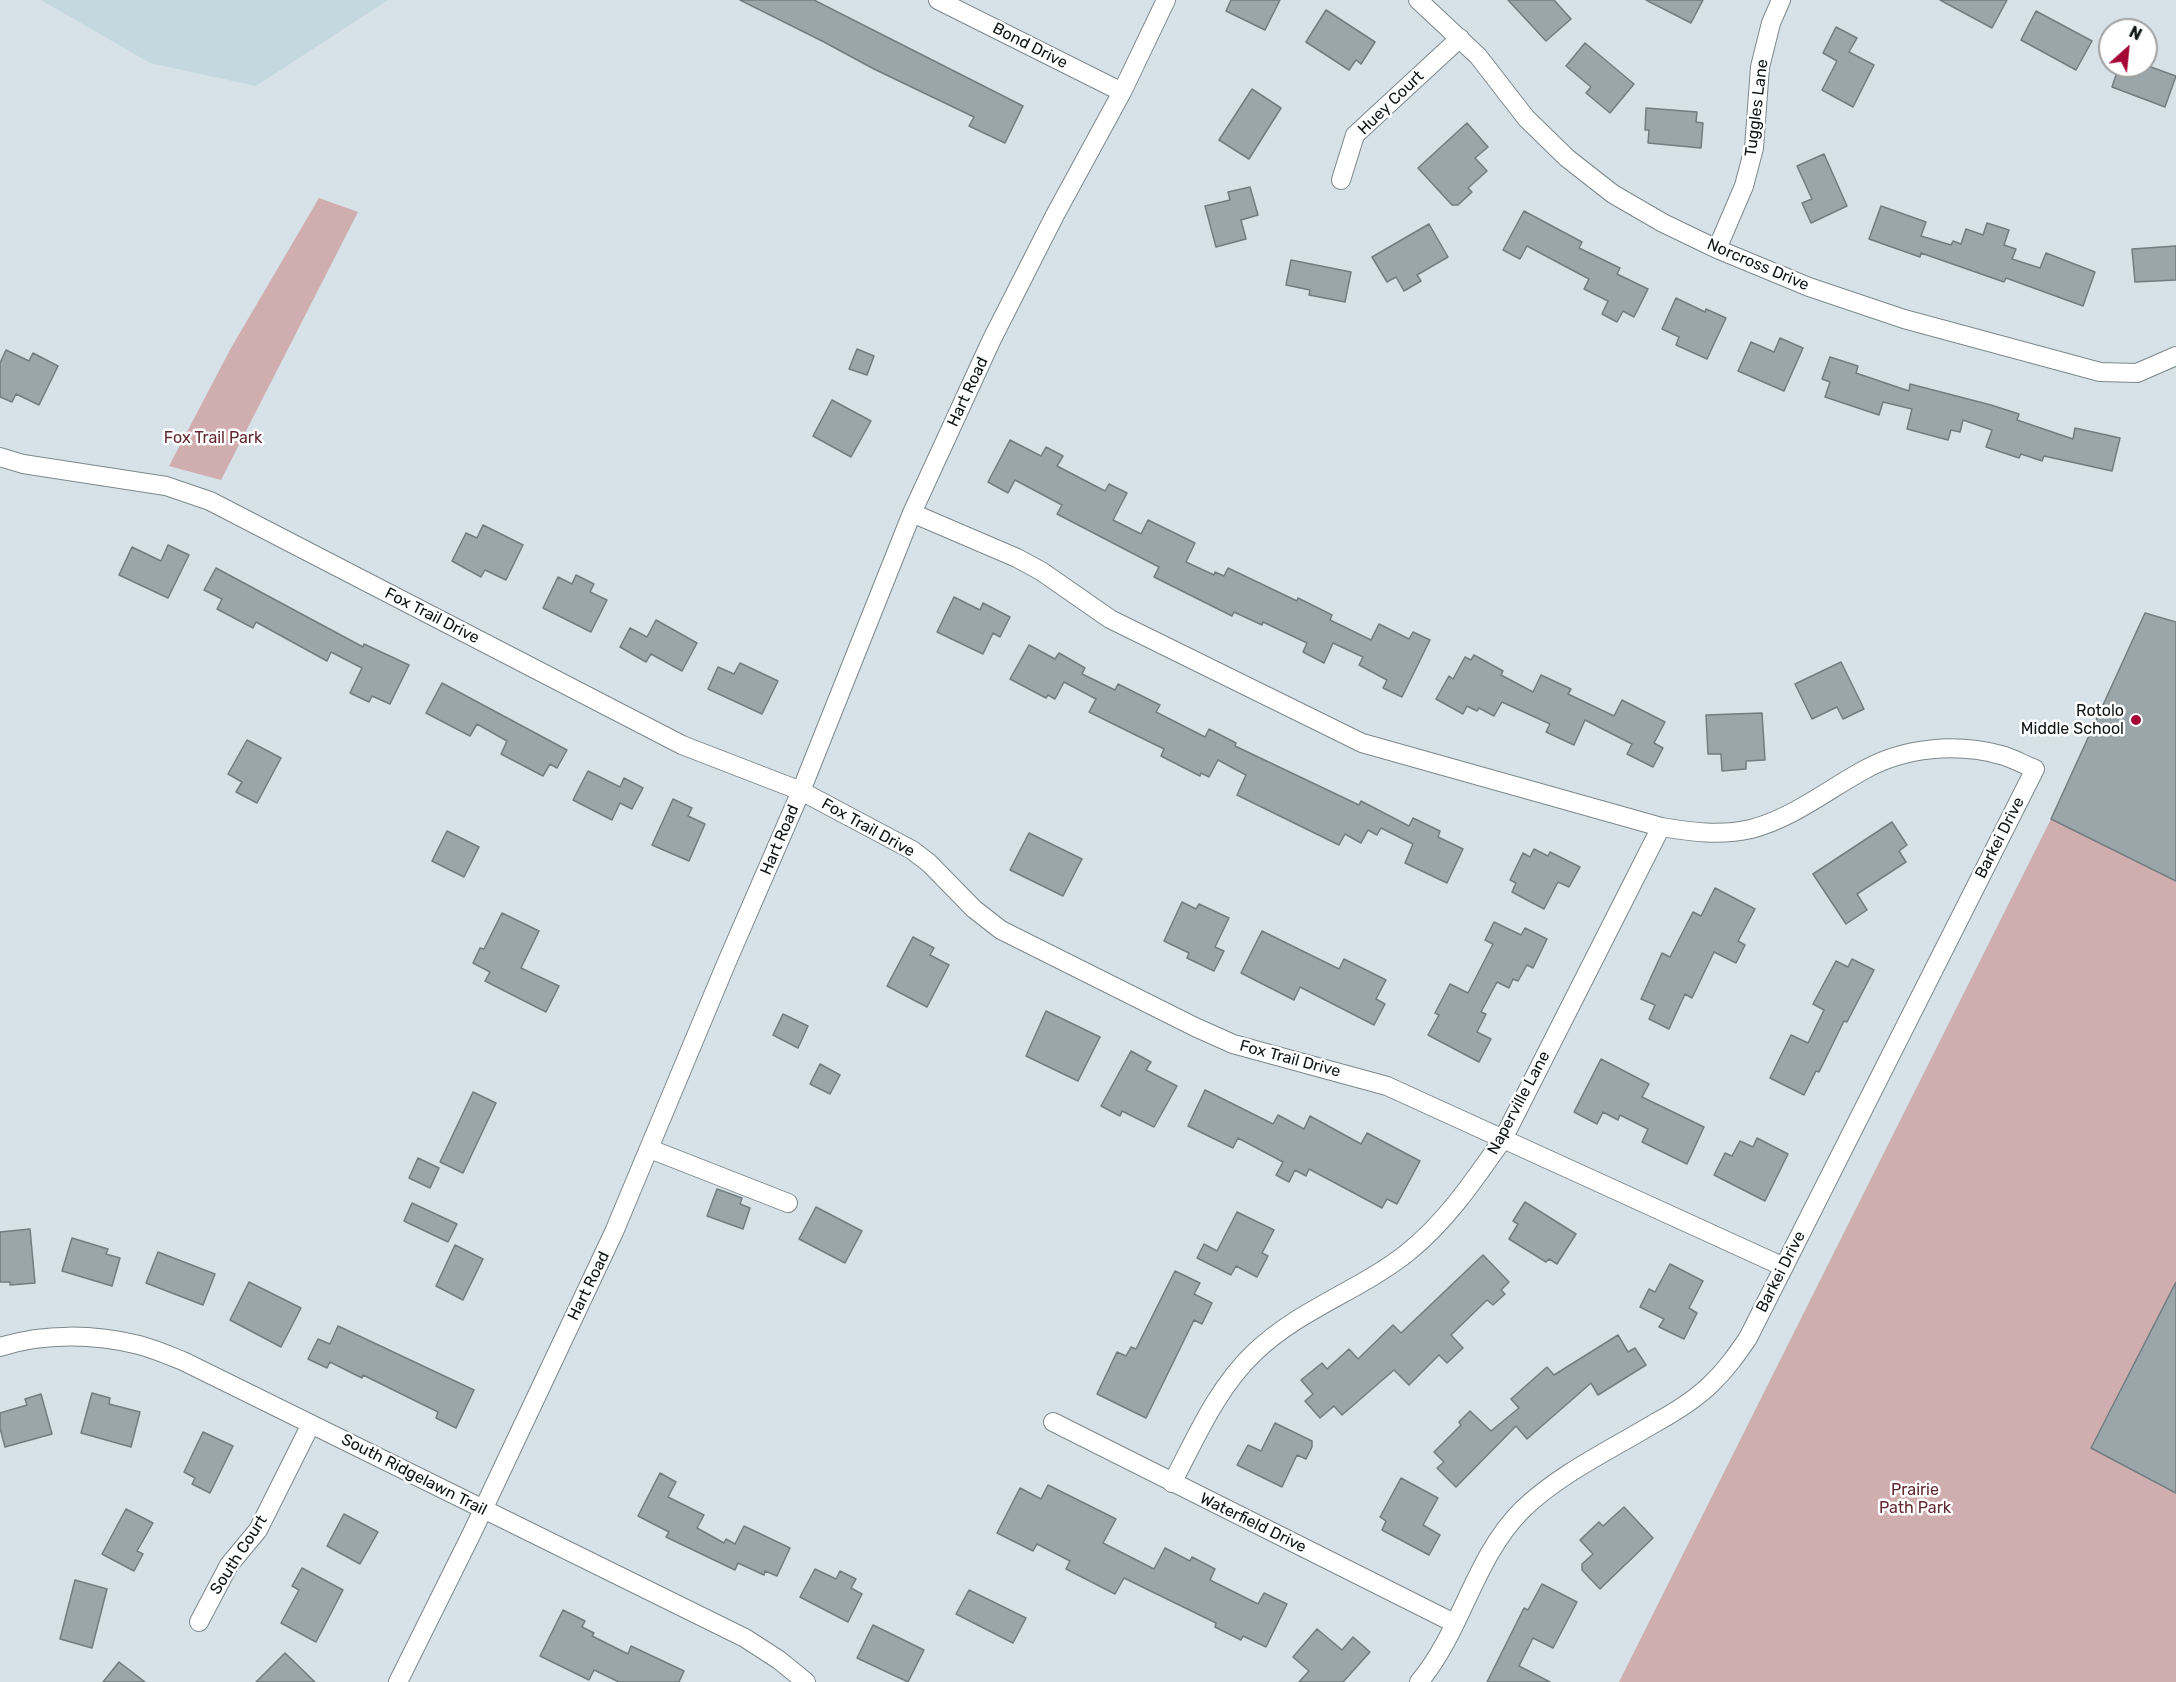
<!DOCTYPE html>
<html>
<head>
<meta charset="utf-8">
<style>
  body { margin:0 }
  #map { position:relative; width:2176px; height:1682px; overflow:hidden; background:#d6e2e7; font-family:Rubik,sans-serif }
  canvas { display:block }
  .north { position:absolute; left:2098px; top:18px; width:60px; height:60px; box-sizing:border-box; background:#fff; border:2px solid #9fa1a1; border-radius:50%; rotate:27deg; font-size:16px; font-weight:700; line-height:24px; text-align:center; color:#0f1415 }
  .north::after { content:''; display:block; margin:auto; width:21px; height:27px; background:#a30634; clip-path:polygon(50% 0,100% 100%,50% 72%,0 100%) }
</style>
</head>
<body>
<div id="map">
<canvas width="2176" height="1682"></canvas>
<div class="north">N</div>
</div>
<script>
const ctx = document.querySelector('canvas').getContext('2d');
ctx.lineJoin = 'round';
function paint(path, color) { ctx.fillStyle = color; ctx.fill(path, 'evenodd'); }
function stroke(path, color, width, dash) { ctx.strokeStyle = color; ctx.lineWidth = width; ctx.lineCap = dash ? 'butt' : 'round'; ctx.setLineDash(dash || []); ctx.stroke(path); }
function label(font, color, halo, rows, align = 'center') {
  ctx.font = font + ' Rubik,sans-serif'; ctx.lineWidth = 5; ctx.setLineDash([]); ctx.textBaseline = 'middle'; ctx.strokeStyle = halo; ctx.fillStyle = color; for (const [text, x, y, turn = 0] of rows) {
    ctx.save(); ctx.translate(x, y); ctx.rotate((+turn || 0) * Math.PI / 180); ctx.textAlign = isNaN(turn) ? turn : align; if (halo) ctx.strokeText(text, 0, 0); ctx.fillText(text, 0, 0); ctx.restore();
  }
}
const built = new Path2D(`
  M41 0H388L256 86 150 63Z`);
const green = new Path2D(`
  M319 198 358 212 221 480 169 466 231 348Z
  M2051 819 2176 881V1282L2091 1447 2176 1493V1682H1619Z`);
const building = new Path2D(`
  M740 0H814L1023 106 1005 143 969 126 974 117 874 69 824 42Z
  M1231 0H1280L1265 30 1226 11Z
  M1508 0H1554L1571 19 1546 41Z
  M1646 0H1703L1691 23Z
  M1940 0H2007L1992 28Z
  M1326 10 1375 42 1361 64 1356 60 1349 70 1306 42Z
  M2036 11 2092 41 2076 70 2021 40Z
  M1836 27 1857 38 1849 52 1874 65 1853 107 1822 90 1837 61 1823 53Z
  M1585 43 1634 84 1610 113 1586 93 1591 87 1566 66Z
  M2119 66H2148L2176 76 2165 107 2112 87Z
  M1252 89 1281 108 1249 159 1219 140Z
  M1646 108 1697 112 1696 122 1703 123 1701 148 1648 143 1649 130H1645Z
  M1467 123 1488 147 1475 158 1487 171 1468 188 1472 192 1458 205H1452L1418 168Z
  M1824 154 1847 206 1811 223 1802 203 1812 199 1797 166Z
  M1250 187 1258 215 1241 220 1246 239 1216 247 1205 206 1230 200 1228 192Z
  M1881 206 1926 222 1921 236 1951 245 1953 241 1961 244 1966 229 1983 235 1987 223 2009 230 2004 245 2016 249 2012 259 2040 268 2046 253 2095 272 2083 306 2006 278 2004 282 1921 253 1920 257 1869 239Z
  M1524 211 1582 242 1579 248 1620 268 1617 274 1648 289 1634 317 1623 311 1617 322 1602 314 1608 301 1584 289 1589 279 1527 246 1520 259 1503 250Z
  M1429 224 1448 257 1417 275 1421 281 1404 291 1396 277 1387 282 1372 257Z
  M2176 246V280L2135 282 2132 249Z
  M1291 260 1351 272 1345 302 1309 295 1310 290 1286 285Z
  M1676 298 1705 312 1706 309 1726 318 1707 359 1676 345 1679 337 1662 329Z
  M1780 338 1803 348 1784 391 1738 371 1751 342 1774 352Z
  M857 349 874 356 867 375 849 369Z
  M6 350 29 361 33 353 58 366 39 405 16 394 12 402 0 397V363Z
  M1830 357 1858 366 1856 373 1909 391 1910 384 1991 405 2019 414 2017 420 2073 439 2075 428 2120 438 2112 471 2044 456 2042 461 2021 454 2019 458 1986 447 1992 430 1963 420 1960 432 1951 430 1948 440 1907 429 1912 409 1883 402 1879 415 1825 397 1830 382 1822 379Z
  M832 400 871 421 851 457 813 436Z
  M1010 440 1041 456 1046 447 1063 456 1057 466 1105 491 1109 484 1127 493 1113 520 1141 534 1148 520 1195 543 1186 562 1214 575 1215 572 1224 576 1228 568 1297 601 1298 598 1332 615 1330 620 1371 640 1379 624 1409 639 1413 632 1430 640 1402 697 1383 688 1387 680 1359 665 1363 657 1333 643 1324 663 1303 652 1307 643 1263 622 1262 625 1234 612 1232 616 1154 577 1159 567 1057 514 1062 505 1015 480 1008 493 988 482Z
  M483 525 523 545 506 580 485 570 481 577 452 561 466 533 477 538Z
  M168 545 189 555 168 598 119 575 132 547 161 561Z
  M216 568 363 647 364 644 409 665 390 704 372 696 369 702 350 693 362 668 331 652 327 661 256 622 253 628 217 609 222 599 204 590Z
  M576 575 594 584 590 592 607 600 591 632 543 608 558 577 572 584Z
  M954 597 980 610 983 603 1010 617 1000 637 993 633 983 654 937 632Z
  M2145 613 2176 622V881L2051 819Z
  M656 620 697 643 682 671 651 654 646 662 620 647 630 628 647 637Z
  M1029 645 1055 659 1059 653 1085 668 1082 674 1115 690 1118 684 1160 705 1156 712 1205 737 1209 729 1236 743 1235 746 1359 805 1361 801 1409 826 1413 818 1440 831 1438 837 1463 849 1447 883 1405 863 1413 844 1381 828 1377 835 1368 830 1361 843 1345 834 1339 845 1237 795 1246 775 1218 760 1209 777 1201 773 1200 776 1161 756 1164 749 1089 712 1096 699 1064 682 1055 699 1048 695 1046 698 1010 679Z
  M1474 655 1503 671 1501 675 1533 692 1541 675 1571 689 1568 694 1614 716 1622 700 1665 722 1654 743 1663 748 1653 767 1627 754 1632 744 1585 720 1574 745 1546 732 1550 724 1502 702 1494 716 1479 708 1477 711 1467 706 1463 714 1436 699 1449 676 1453 679 1465 657 1471 660Z
  M1841 662 1864 709 1843 719 1837 707 1812 719 1795 684Z
  M740 663 778 681 762 714 708 689 718 667 734 674Z
  M442 683 567 750 557 768 550 764 543 776 501 754 507 741 477 724 470 736 426 713Z
  M1762 713 1765 760 1746 761V769L1722 771 1721 754H1708L1706 715Z
  M247 740 281 758 257 803 236 792 242 782 228 774Z
  M588 771 620 787 624 778 643 788 632 809 620 803 612 820 573 800Z
  M673 799 692 808 688 816 705 824 689 861 652 845Z
  M1892 822 1907 845 1899 851 1906 862 1857 894 1867 910 1846 924 1813 874Z
  M447 831 479 847 464 877 432 861Z
  M1029 833 1082 859 1063 896 1010 870Z
  M1534 849 1548 856 1550 852 1580 867 1569 887 1558 882 1544 909 1512 892 1516 883 1510 880 1523 853 1530 857Z
  M1715 888 1755 909 1738 941 1745 945 1736 963 1714 952 1692 998 1685 994 1669 1029 1649 1019 1655 1005 1641 999 1662 953 1670 957 1693 912 1701 916Z
  M1182 902 1196 909 1199 904 1229 918 1215 947 1224 951 1214 971 1187 958 1189 953 1164 941Z
  M502 913 539 931 521 968 559 986 546 1012 485 981 490 972 473 963 480 948 484 949Z
  M1494 922 1521 935 1525 928 1547 939 1533 968 1527 965 1518 981 1513 979 1509 988 1497 982 1481 1012 1486 1014 1477 1032 1491 1039 1479 1062 1428 1035 1439 1015 1435 1013 1450 984 1468 993 1493 944 1485 940Z
  M1262 931 1339 969 1344 959 1386 980 1376 999 1385 1004 1374 1025 1300 987 1294 1000 1241 973Z
  M913 937 934 948 930 955 949 965 927 1007 887 986Z
  M1852 959 1874 970 1847 1022 1844 1021 1819 1072 1816 1071 1804 1095 1770 1078 1791 1035 1808 1043 1824 1010 1813 1004 1836 961 1848 967Z
  M1046 1011 1100 1037 1078 1081 1026 1056Z
  M783 1014 808 1026 798 1048 773 1035Z
  M1131 1051 1151 1062 1146 1070 1177 1086 1154 1127 1122 1111 1120 1116 1101 1106Z
  M1601 1059 1649 1084 1642 1097 1704 1127 1687 1164 1642 1142 1648 1129 1620 1115 1618 1120 1603 1112 1597 1124 1574 1112Z
  M820 1064 840 1075 830 1094 810 1084Z
  M1205 1090 1273 1124 1278 1115 1304 1129 1310 1116 1361 1144 1367 1133 1420 1161 1397 1204 1387 1199 1382 1208 1309 1169 1306 1176 1295 1170 1289 1182 1276 1175 1283 1162 1238 1138 1233 1148 1188 1126Z
  M473 1092 496 1103 463 1173 440 1162Z
  M1757 1138 1788 1154 1765 1201 1714 1175 1725 1153 1732 1156 1740 1141 1753 1147Z
  M418 1158 439 1168 430 1188 409 1178Z
  M717 1189 742 1198 740 1204 750 1208 743 1229 707 1216Z
  M1525 1202 1576 1234 1557 1264 1549 1259 1546 1262 1509 1239 1518 1224 1513 1221Z
  M412 1203 457 1224 448 1242 404 1221Z
  M816 1207 862 1231 845 1263 799 1239Z
  M1237 1212 1274 1230 1262 1253 1268 1256 1257 1277 1236 1266 1231 1275 1197 1258 1204 1244 1217 1251Z
  M30 1229 35 1283 10 1285V1282H0V1232Z
  M72 1238 108 1249 106 1254 120 1258 112 1286 62 1271Z
  M455 1245 483 1259 463 1300 436 1286Z
  M158 1252 215 1274 203 1305 146 1283Z
  M1483 1255 1509 1282 1501 1290 1505 1294 1493 1305 1487 1300 1451 1335 1463 1348 1447 1363 1439 1355 1409 1385 1394 1370 1342 1415 1334 1406 1320 1418 1305 1401 1313 1394 1301 1380 1322 1363 1327 1369 1349 1349 1358 1359 1393 1325 1401 1333Z
  M1670 1264 1703 1281 1689 1308 1697 1313 1684 1339 1659 1327 1664 1319 1640 1307 1649 1289 1655 1292Z
  M1175 1271 1200 1283 1194 1294 1212 1303 1202 1324 1194 1320 1146 1418 1097 1394 1117 1352 1126 1356 1131 1347 1136 1349Z
  M249 1282 301 1308 281 1347 230 1320Z
  M2176 1282V1493L2091 1448Z
  M338 1326 474 1390 456 1428 436 1418 438 1412 363 1375 362 1378 330 1362 327 1368 308 1359 318 1339 330 1344Z
  M1618 1335 1628 1352 1635 1348 1646 1365 1598 1395 1591 1383 1527 1439 1516 1426 1456 1487 1437 1468 1444 1462 1434 1452 1461 1425 1459 1422 1470 1411 1491 1431 1519 1408 1511 1399 1547 1367 1554 1375Z
  M92 1393 110 1398 109 1404 140 1412 131 1447 81 1433Z
  M41 1394 52 1434 5 1447 0 1428V1413L27 1405 25 1399Z
  M1275 1423 1312 1441V1447L1306 1459 1297 1455 1282 1487 1237 1465 1248 1445 1261 1451Z
  M203 1432 233 1446 210 1493 192 1484 195 1478 184 1472Z
  M660 1473 676 1482 668 1497 704 1515 697 1528 724 1543 726 1539 735 1544 744 1526 790 1548 777 1576 765 1571 764 1575 738 1563 735 1570 666 1537 669 1532 638 1516Z
  M1401 1478 1438 1498 1423 1525 1440 1535 1429 1555 1382 1530 1386 1521 1380 1517Z
  M1048 1485 1116 1519 1103 1543 1154 1569 1165 1548 1190 1561 1192 1557 1215 1569 1210 1580 1258 1604 1264 1593 1287 1604 1266 1647 1243 1636 1241 1640 1215 1627 1216 1623 1124 1578 1115 1594 1066 1569 1070 1561 1037 1544 1033 1551 997 1533 1020 1488 1041 1499Z
  M1624 1507 1653 1538 1600 1589 1582 1570V1564L1593 1554 1580 1540 1599 1522 1603 1526Z
  M126 1509 153 1523 137 1551 143 1554 134 1571 102 1554Z
  M344 1514 378 1532 360 1564 327 1546Z
  M302 1568 343 1590 316 1642 281 1623 299 1590 292 1586Z
  M815 1569 836 1579 840 1571 856 1579 851 1588 862 1594 848 1622 800 1597Z
  M75 1580 107 1589 92 1648 60 1639Z
  M1542 1584 1577 1602 1553 1648 1533 1638 1519 1666 1550 1682H1487L1524 1608 1528 1610Z
  M969 1590 1026 1618 1013 1643 956 1614Z
  M563 1610 585 1621 582 1627 594 1633 592 1636 628 1654 631 1646 684 1671 679 1682H619L594 1670 589 1680 540 1656Z
  M873 1625 924 1650 908 1682 857 1658Z
  M1317 1629 1342 1650 1353 1637 1370 1652 1343 1682H1299L1309 1671 1293 1657Z
  M285 1653 315 1682H256Z
  M119 1662 145 1682H103Z`);
const minor = new Path2D(`
  M938 0 1122 92
  M1418 0 1478 56 1526 118 1567 158 1613 194 1663 223 1717 249 1809 287 1904 319 2100 372 2137 373 2176 356
  M1341 180 1355 135 1460 38
  M1717 249 1744 186 1754 148 1760 67 1771 23 1781 0
  M0 457 23 464 166 486 210 501 682 745 801 791 912 850 929 863 974 909 1001 930 1195 1027 1233 1044 1387 1086 1784 1267
  M912 513 1017 558 1041 571 1110 619 1362 743 1661 827C1692 832 1720 836 1751 829 1793 818 1827 790 1864 770 1905 747 1957 743 2001 755 2013 758 2024 765 2035 769L1748 1338C1737 1354 1726 1370 1711 1384 1695 1400 1675 1412 1655 1423 1610 1450 1559 1474 1522 1510 1474 1558 1462 1631 1419 1682
  M650 1149 788 1203
  M0 1347C44 1333 94 1334 139 1345 154 1349 168 1355 183 1361L745 1638 779 1660 806 1682
  M1053 1422 1454 1623
  M1172 1483C1196 1438 1217 1388 1254 1353 1298 1310 1359 1291 1407 1253 1446 1222 1475 1179 1503 1139L1661 827
  M199 1622 229 1565 258 1530 311 1424
  M398 1682 472 1533 614 1232 726 964 801 791 912 513 992 339 1055 215 1122 92 1166 0`);
const markers = [
  [2136,720,6,"#a30634"]
];
const streetNames = [
  ["Bond Drive",1030,46,27],
  ["Huey Court",1391,103,-44],
  ["Tuggles Lane",1757,108,-83],
  ["Norcross Drive",1758,265,23],
  ["Hart Road",968,392,-65],
  ["Fox Trail Drive",432,616,27],
  ["Fox Trail Drive",868,828,29],
  ["Barkei Drive",2000,838,-63],
  ["Hart Road",780,840,-67],
  ["Fox Trail Drive",1290,1059,15],
  ["Naperville Lane",1519,1103,-62],
  ["Barkei Drive",1781,1272,-63],
  ["Hart Road",589,1286,-64],
  ["South Ridgelawn Trail",414,1475,27],
  ["Waterfield Drive",1253,1523,26],
  ["South Court",239,1555,-57]
];
const parkNames = [
  ["Fox Trail Park",213,438],
  ["Prairie",1915,1490],
  ["Path Park",1915,1508]
];
const poiNames = [
  ["Rotolo",2124,711],
  ["Middle School",2124,729]
];
paint(built, '#c3d8df');
paint(green, '#d0adaf');
paint(building, '#9aa6aa');
stroke(building, '#727d81', 1.5);
stroke(minor, '#7c888c', 20);
stroke(minor, '#fff', 18);
for (const [x, y, r, color] of markers) { const dot = new Path2D(); dot.arc(x, y, r, 0, 2 * Math.PI); ctx.fillStyle = color; ctx.fill(dot); stroke(dot, '#fff', 2); }
label('16px', '#0f1415', '#fff', streetNames);
label('16px', '#61292f', '#fff', parkNames);
label('16px', '#0f1415', '#fff', poiNames, 'right');
</script>
</body>
</html>
